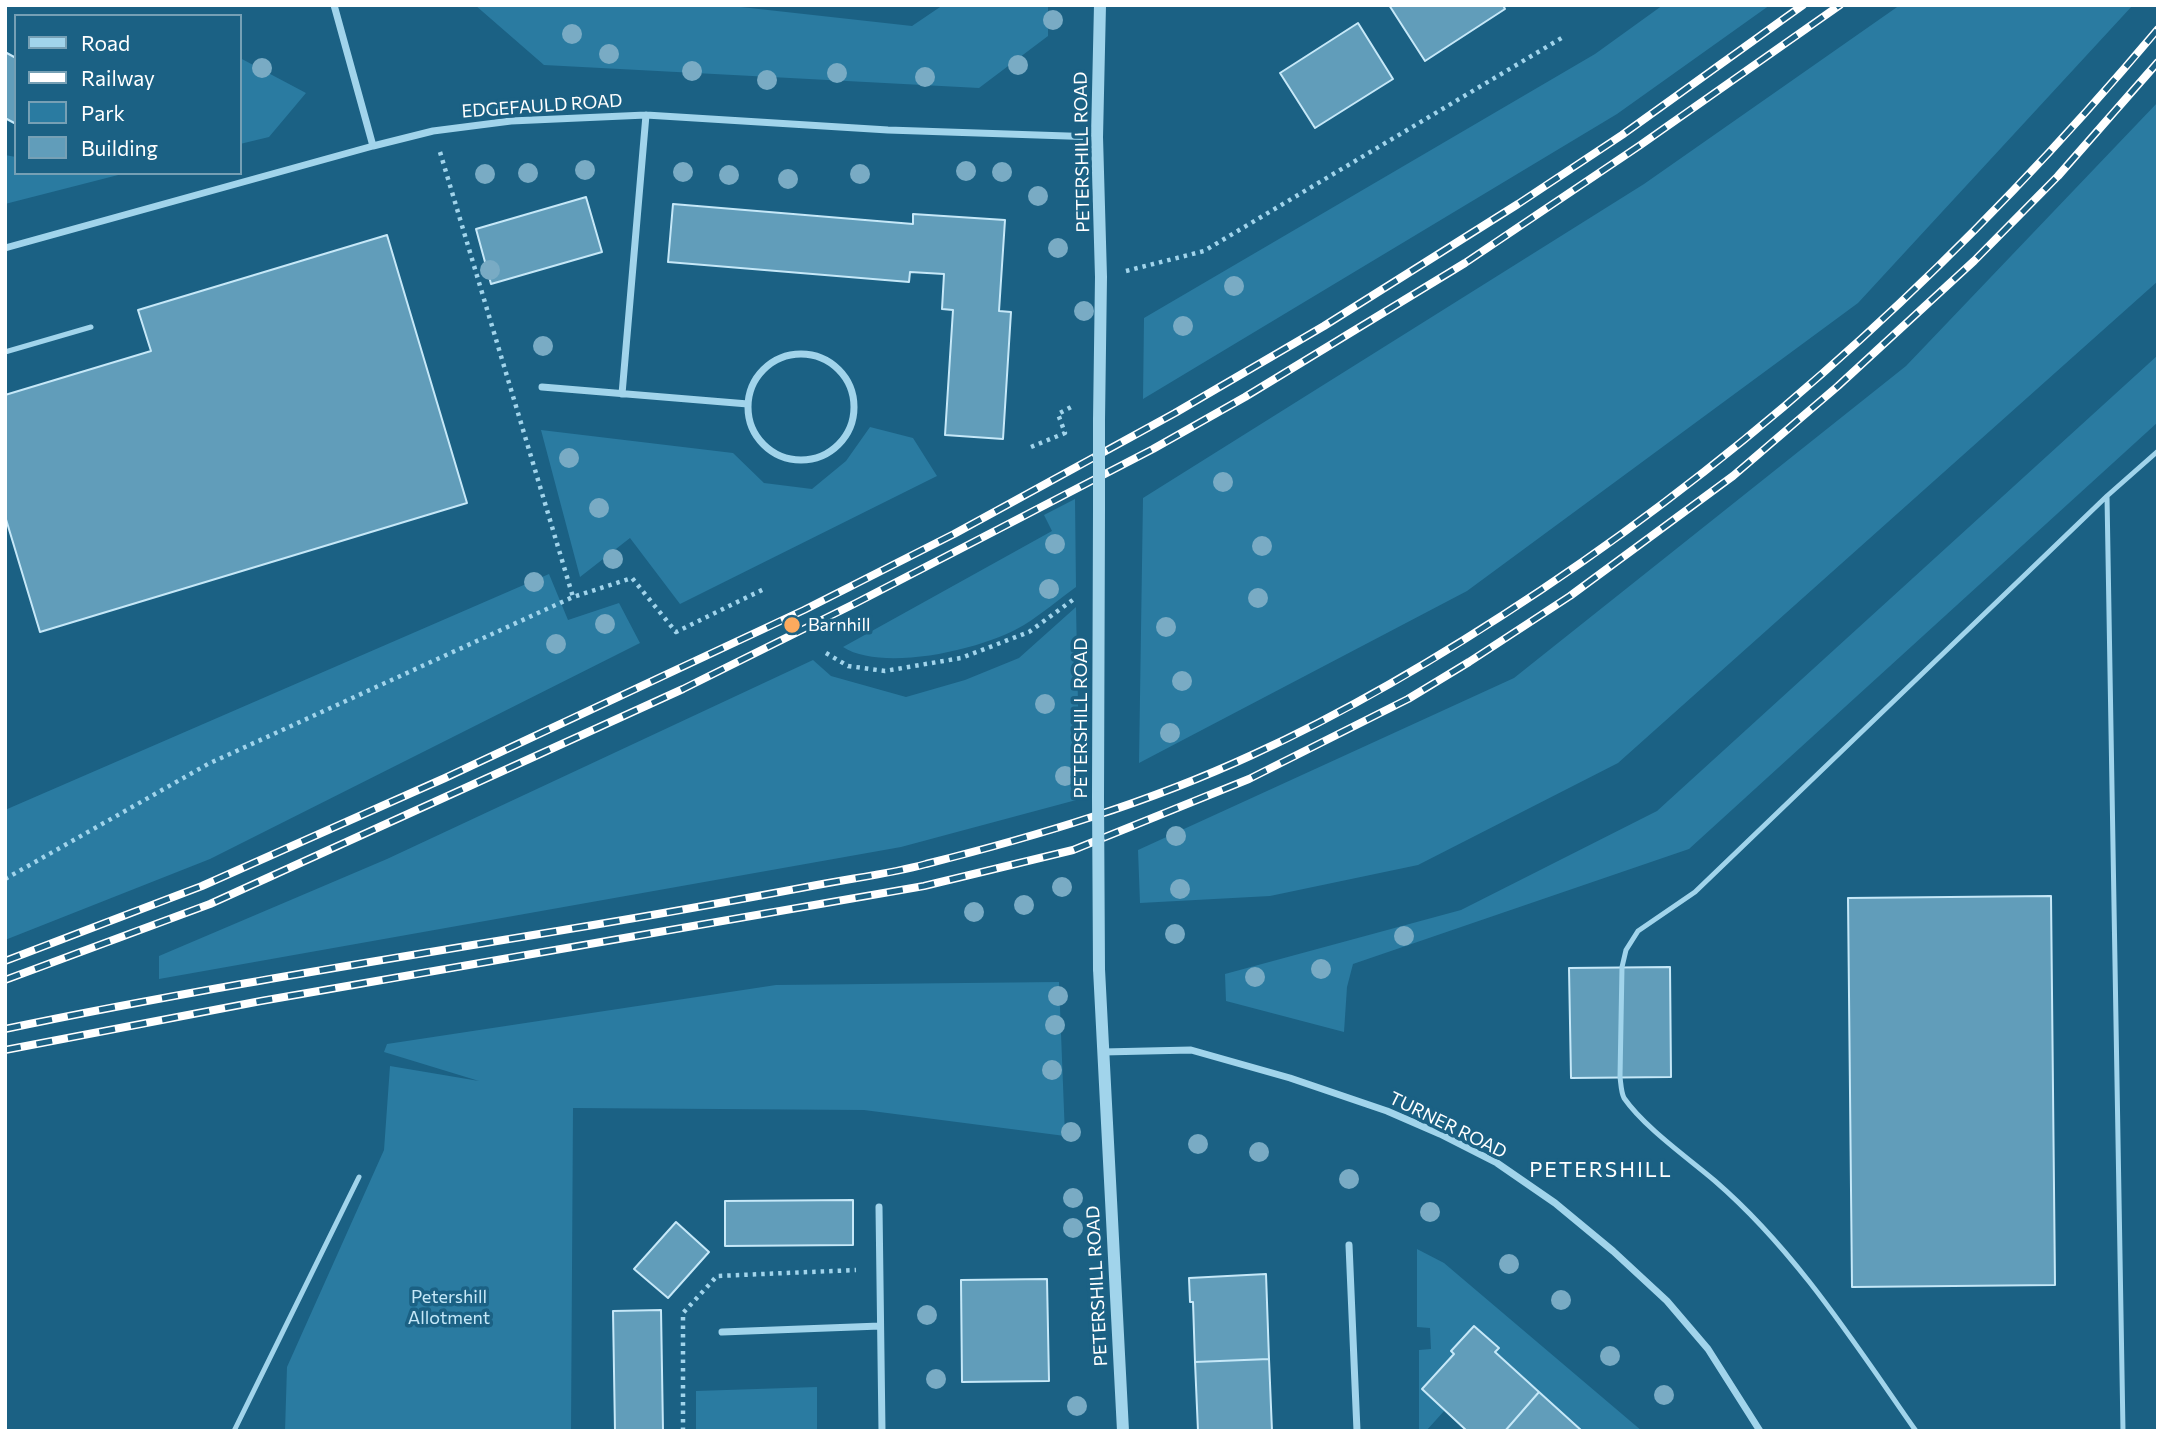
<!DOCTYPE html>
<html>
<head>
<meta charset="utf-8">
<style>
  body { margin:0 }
  #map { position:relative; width:2163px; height:1436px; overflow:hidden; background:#1b6184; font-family:Commissioner,sans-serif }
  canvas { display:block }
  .frame { position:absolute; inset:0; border:7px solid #fff; pointer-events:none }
  .legend { position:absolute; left:14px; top:14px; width:228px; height:161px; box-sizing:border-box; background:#1b6184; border:2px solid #76a0b5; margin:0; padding:9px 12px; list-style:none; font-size:21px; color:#fff }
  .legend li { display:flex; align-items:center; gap:14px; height:35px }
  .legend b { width:35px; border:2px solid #76a0b5 }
</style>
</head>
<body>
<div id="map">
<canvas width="2163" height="1436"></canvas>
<div class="frame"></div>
<ul class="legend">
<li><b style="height:9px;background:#a1d4eb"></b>Road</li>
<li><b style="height:9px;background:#fff"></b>Railway</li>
<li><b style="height:19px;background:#2a7ba1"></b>Park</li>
<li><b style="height:19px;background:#619dba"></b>Building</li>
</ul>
</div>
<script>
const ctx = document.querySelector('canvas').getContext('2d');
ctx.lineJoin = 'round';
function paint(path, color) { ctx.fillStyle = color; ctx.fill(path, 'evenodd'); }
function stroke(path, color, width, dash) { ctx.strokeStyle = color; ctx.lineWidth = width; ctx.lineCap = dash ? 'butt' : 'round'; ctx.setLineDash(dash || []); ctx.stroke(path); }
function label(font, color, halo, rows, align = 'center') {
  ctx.font = font + ' Commissioner,sans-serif'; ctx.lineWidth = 7; ctx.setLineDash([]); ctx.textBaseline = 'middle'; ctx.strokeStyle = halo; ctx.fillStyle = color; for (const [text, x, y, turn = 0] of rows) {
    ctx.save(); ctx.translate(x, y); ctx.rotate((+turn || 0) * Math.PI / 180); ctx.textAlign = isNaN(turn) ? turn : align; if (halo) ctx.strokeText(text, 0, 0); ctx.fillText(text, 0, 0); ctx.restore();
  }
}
const green = new Path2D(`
  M475 5H723L912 26 943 5H1048V36L979 88 544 65Z
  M1663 5H1770L1617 114 1143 399 1144 318 1595 54Z
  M1900 5H2133L1858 303 1467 591 1139 763 1143 498 1644 184Z
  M240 58 306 93 269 137 240 144Z
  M2158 102V281L1618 763 1418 865 1270 896 1140 903 1138 850 1514 678 1906 366Z
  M5 155 16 157V173H126L5 204Z
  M2158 355V422L1689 849 1353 964 1347 987 1344 1032 1226 1001 1225 974 1461 910 1657 811Z
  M870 427 913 438 937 476 680 604 630 538 580 577 541 430 733 453 764 483 812 489 846 461Z
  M1075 499 1076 587C1059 599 1042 614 1024 625 985 649 883 673 843 647L1052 531 1044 515Z
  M549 574 568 620 619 603 640 643 210 859 5 940V810Z
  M1076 607 1080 799 901 847 159 979V956L387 859 813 660 831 676 906 697 965 680 1019 658Z
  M1059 982 1065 1136 864 1110 573 1108 571 1431H285L287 1367 384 1150 390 1066 479 1081 384 1052 387 1044 776 985Z
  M1417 1249 1444 1263 1642 1431H1582L1495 1352 1498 1348 1474 1326 1452 1351 1454 1354 1422 1389 1445 1410 1426 1431H1419V1350L1431 1349 1430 1328 1417 1327Z
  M817 1387V1431H696V1391Z`);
const building = new Path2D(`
  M1389 5H1503L1505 9 1425 61Z
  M1358 23 1393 79 1315 128 1280 73Z
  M5 52 16 58V124L5 118Z
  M586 197 602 252 491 284 476 229Z
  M673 204 913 224V214L1005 220 999 311 1011 312 1003 439 945 435 953 310 942 309 944 274 910 272 909 282 668 262Z
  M387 235 467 503 40 632 5 516V395L151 351 138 310Z
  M2051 896 2055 1285 1852 1287 1848 898Z
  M1670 967 1671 1077 1571 1078 1569 968Z
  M853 1200V1245L725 1246V1201Z
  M676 1222 709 1252 668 1298 634 1269Z
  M1266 1274 1269 1359 1195 1362 1193 1302H1190L1189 1278Z
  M1047 1279 1049 1381 962 1382 961 1280Z
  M661 1310 663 1431H615L613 1311Z
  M1474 1326 1499 1348 1495 1352 1539 1392 1505 1431H1467L1422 1389 1454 1354 1451 1351Z
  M1269 1359 1272 1431H1198L1195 1362Z
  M1539 1392 1582 1431H1505Z`);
const path = new Path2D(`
  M440 152 573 597 632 578 676 632 766 588
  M1126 271 1204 251 1565 36
  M1031 447 1065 433 1058 414 1073 406
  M826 653 848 666 885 671 961 658 1029 632 1074 599
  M5 879 208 764 573 597
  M683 1431V1313L717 1276 856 1270`);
const service = new Path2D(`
  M5 352 91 327
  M234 1431 359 1177
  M1916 1431C1855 1344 1796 1251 1715 1181 1688 1158 1644 1127 1624 1098 1621 1092 1621 1084 1620 1077L1622 967 1626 950 1638 931 1695 892 2107 496
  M2123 1431 2107 496 2158 451`);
const minor = new Path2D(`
  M334 5 373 146
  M5 248 373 146 433 131 511 121 646 115 888 130 1097 137
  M748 407a53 53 0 1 1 106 0a53 53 0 1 1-106 0Z
  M542 387 748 404
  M622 394 646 115
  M1103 1052 1191 1050 1290 1078 1387 1111 1440 1134 1497 1163 1555 1203 1613 1251 1667 1301 1708 1349 1760 1431
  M879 1207 882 1431
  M1349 1245 1357 1431
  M722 1332 880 1326`);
const tertiary = new Path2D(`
  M1099 420 1101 277 1097 137 1100 5
  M1098 797 1099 510
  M1099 969 1123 1431`);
const rail = new Path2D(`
  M5 961 202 886 445 778 804 610 954 534 1175 413 1324 326 1518 204 1622 135 1803 5
  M5 980 210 904 683 689 856 603 1153 449 1245 397 1465 263 1639 146 1840 5
  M5 1029C210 986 417 955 623 920 688 909 753 897 817 885 853 878 890 874 926 864 1037 836 1148 803 1252 755 1353 709 1448 652 1541 590 1773 435 1978 243 2158 29
  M5 1050 261 1001 924 886 1073 850 1249 779 1408 699 1469 662 1570 596 1733 476 1838 386 1974 261 2058 176 2158 62`);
const tertiaryBridge = new Path2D(`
  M1099 510V420
  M1098 797 1099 969`);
const trees = [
  [1053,20],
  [572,34],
  [609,54],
  [1018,65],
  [262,68],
  [692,71],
  [837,73],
  [925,77],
  [767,80],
  [585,170],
  [966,171],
  [683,172],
  [1002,172],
  [528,173],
  [485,174],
  [860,174],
  [729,175],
  [788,179],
  [1038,196],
  [1058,248],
  [490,270],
  [1234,286],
  [1084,311],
  [1183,326],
  [543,346],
  [569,458],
  [1223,482],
  [599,508],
  [1055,544],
  [1262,546],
  [613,559],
  [534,582],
  [1049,589],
  [1258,598],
  [605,624],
  [1166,627],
  [556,644],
  [1182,681],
  [1045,704],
  [1170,733],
  [1065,776],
  [1176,836],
  [1062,887],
  [1180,889],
  [1024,905],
  [974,912],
  [1175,934],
  [1404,936],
  [1321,969],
  [1255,977],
  [1058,996],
  [1055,1025],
  [1052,1070],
  [1071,1132],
  [1198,1144],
  [1259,1152],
  [1349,1179],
  [1073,1198],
  [1430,1212],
  [1073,1228],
  [1509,1264],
  [1561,1300],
  [927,1315],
  [1610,1356],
  [936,1379],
  [1664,1395],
  [1077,1406]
];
const markers = [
  [792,625,9,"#fcaa5e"]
];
const streetNames = [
  ["EDGEFAULD ROAD",542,106,-4],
  ["PETERSHILL ROAD",1082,152,-91],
  ["PETERSHILL ROAD",1081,718,-90],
  ["TURNER ROAD",1448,1125,26],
  ["PETERSHILL ROAD",1097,1286,-93]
];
const poiNames = [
  ["Barnhill",808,625]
];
const parkNames = [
  ["Petershill",449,1297],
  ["Allotment",449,1318]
];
const quarterNames = [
  ["PETERSHILL",1601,1170]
];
paint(green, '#2a7ba1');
paint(building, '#619dba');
stroke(building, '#c6e8f8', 2);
stroke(path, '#a1d4eb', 4.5, [3.5, 5]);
stroke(service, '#a1d4eb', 5);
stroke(minor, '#a1d4eb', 7);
stroke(tertiary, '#a1d4eb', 12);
stroke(rail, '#fff', 8);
stroke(rail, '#1b6184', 5, [16]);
stroke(tertiaryBridge, '#a1d4eb', 12);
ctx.fillStyle = '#79abc4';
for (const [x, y] of trees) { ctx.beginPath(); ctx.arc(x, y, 10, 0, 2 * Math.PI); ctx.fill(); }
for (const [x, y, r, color] of markers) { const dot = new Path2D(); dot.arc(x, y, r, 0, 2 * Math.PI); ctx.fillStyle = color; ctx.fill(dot); stroke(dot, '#1b6184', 2.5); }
label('18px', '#fff', '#1b6184', streetNames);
label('18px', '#fff', '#1b6184', poiNames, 'left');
label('18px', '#c6e8f8', '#1b6184', parkNames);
ctx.letterSpacing = '2px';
label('21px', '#fff', '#1b6184', quarterNames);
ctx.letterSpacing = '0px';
</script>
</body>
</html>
